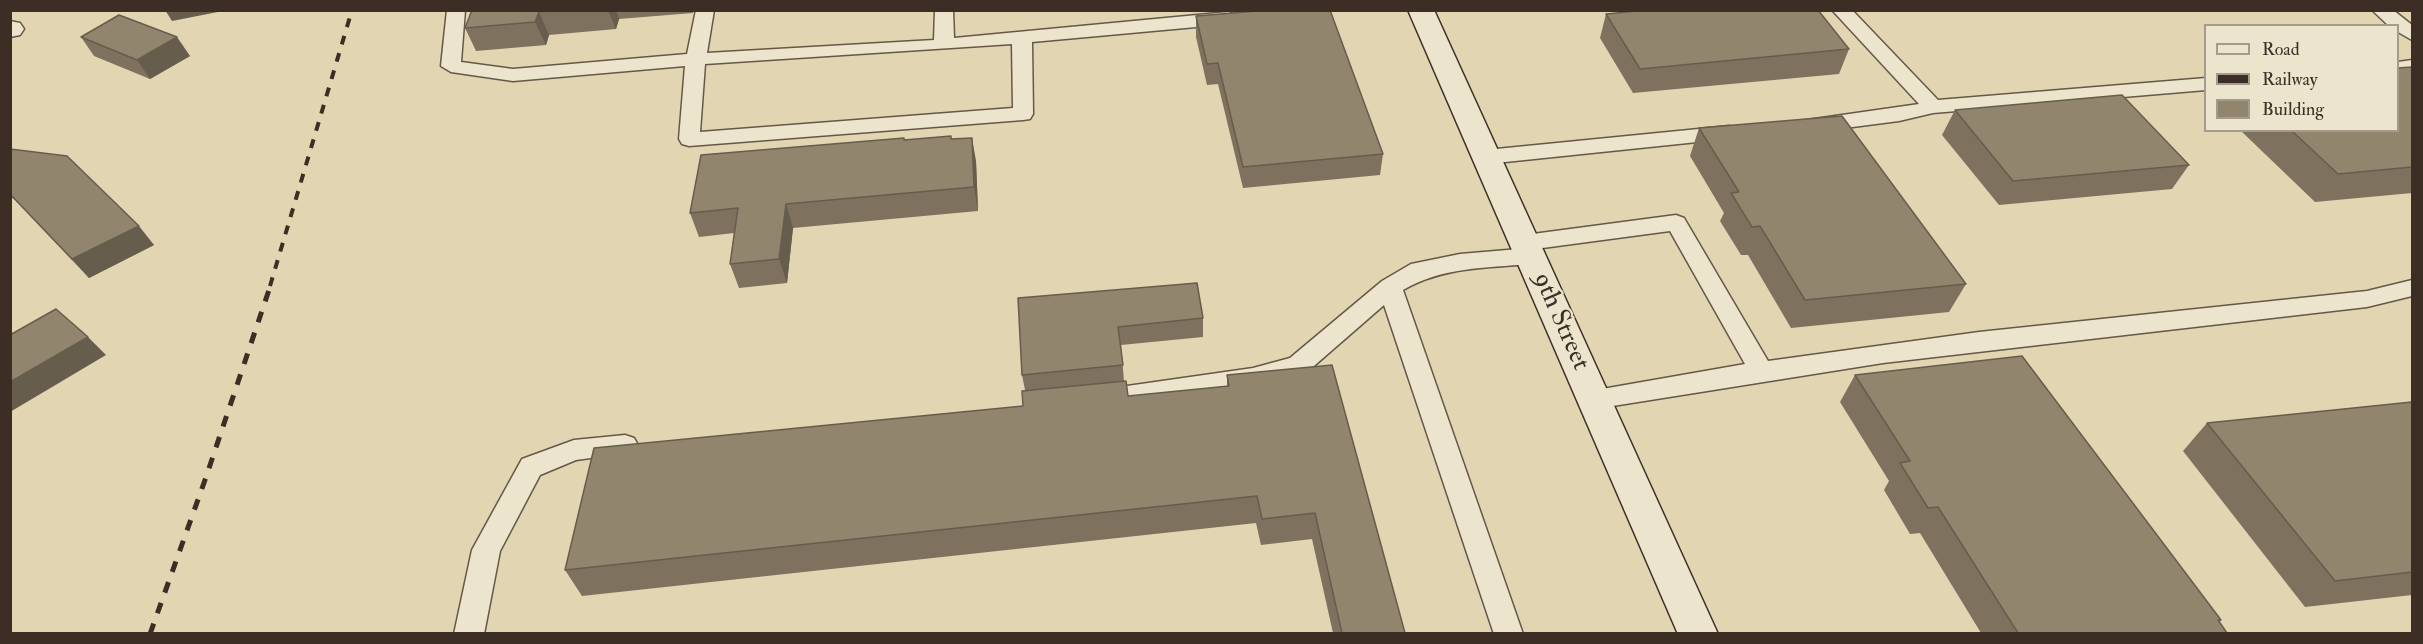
<!DOCTYPE html>
<html>
<head>
<meta charset="utf-8">
<style>
  body { margin:0 }
  #map { position:relative; width:2423px; height:644px; overflow:hidden; background:#e2d5b2; font-family:"IM FELL Double Pica",serif }
  canvas { display:block }
  .frame { position:absolute; inset:0; border:12px solid #3c2e25; pointer-events:none }
  .legend { position:absolute; left:2204px; top:24px; width:195px; height:108px; box-sizing:border-box; background:#ece4cd; border:2px solid #a69b8a; margin:0; padding:8px 10px; list-style:none; font-size:18px; color:#3c2e25 }
  .legend li { display:flex; align-items:center; gap:12px; height:30px }
  .legend b { width:30px; border:2px solid #a69b8a }
</style>
</head>
<body>
<div id="map">
<canvas width="2423" height="644"></canvas>
<div class="frame"></div>
<ul class="legend">
<li><b style="height:8px;background:#ece4cd"></b>Road</li>
<li><b style="height:8px;background:#3c2e25"></b>Railway</li>
<li><b style="height:16px;background:#92856e"></b>Building</li>
</ul>
</div>
<script>
const ctx = document.querySelector('canvas').getContext('2d');
ctx.lineJoin = 'round';
function stroke(path, color, width, dash) { ctx.strokeStyle = color; ctx.lineWidth = width; ctx.lineCap = dash ? 'butt' : 'round'; ctx.setLineDash(dash || []); ctx.stroke(path); }
function paint(path, color) { ctx.fillStyle = color; ctx.fill(path, 'evenodd'); }
function label(font, color, halo, rows, align = 'center') {
  ctx.font = font + ' "IM FELL Double Pica",serif'; ctx.lineWidth = 4.5; ctx.setLineDash([]); ctx.textBaseline = 'middle'; ctx.strokeStyle = halo; ctx.fillStyle = color; for (const [text, x, y, turn = 0] of rows) {
    ctx.save(); ctx.translate(x, y); ctx.rotate((+turn || 0) * Math.PI / 180); ctx.textAlign = isNaN(turn) ? turn : align; if (halo) ctx.strokeText(text, 0, 0); ctx.fillText(text, 0, 0); ctx.restore();
  }
}
const lane = new Path2D(`
  M447 10H465L461 62 513 69 687 54 696 10H714L707 53 934 40 935 10H953L954 38 1229 12 1238 18 1229 24 1032 42 1033 114 1030 119 1023 120 689 146 682 144 679 139 685 66 513 81 451 72 441 66ZM1012 44 1013 108 700 132 705 64Z
  M1832 10H1852L1938 100 2206 78V90L1933 113 1899 121 1814 132 1807 130 1804 125 1807 120 1919 104Z
  M2372 10H2393L2412 25V40L2398 32V26H2389Z
  M2412 60V72L2398 74V62Z
  M1729 126 1736 128 1739 133 1736 138 1486 164 1479 162 1475 157 1479 152 1486 150Z
  M1676 215 1684 218 1768 361 1979 332 2367 291 2412 280V296L2367 307 1883 363 1594 409 1585 406 1581 399 1585 392 1745 364 1670 231 1535 249 1541 256 1538 262 1530 264C1485 268 1442 267 1403 290L1523 634H1494L1384 305 1307 372 1253 386 1120 407 1111 404 1107 397 1111 390 1120 387 1253 368 1290 358 1382 281 1411 264 1460 254 1519 249 1514 243 1517 237 1525 235Z
  M625 435 634 438 638 445 634 452 576 460 540 475 500 551 484 634H454L472 550 522 459 574 440Z`);
const street = new Path2D(`
  M10 21 20 23 24 29 20 35 10 37Z`);
const secondary = new Path2D(`
  M1408 10H1434L1718 634H1678Z`);
const railFar1 = new Path2D(`
  M270 286 352 10`);
const rail = new Path2D(`
  M150 634 205 480 271 284`);
const wall = new Path2D(`
  M472 10H694L693 13 619 19 616 29 549 35 546 45 476 51 465 28Z
  M1606 14 1849 49 1839 74 1633 93 1600 38Z
  M1196 16 1383 154 1380 175 1243 188 1218 84 1207 85 1196 37Z
  M81 37 190 56 150 79 94 56Z
  M2412 67V193L2315 202 2240 130H2397Z
  M1955 110 2189 165 2172 189 1999 205 1942 135Z
  M1699 128 1966 284 1949 312 1791 328 1748 255H1741L1720 221 1724 213 1690 156Z
  M951 139 976 161 978 211 793 228 787 283 739 288 730 264 734 233 699 237 690 213 905 140Z
  M10 149 154 245 89 278 13 198 10 200Z
  M1018 298 1203 318V337L1121 345 1124 381 1128 396 1227 386V375L1405 633H1333L1312 539 1261 545 1256 523 582 596 565 570 1023 406 1025 390 1022 375Z
  M1855 375 2221 620 2219 622 2227 633H1981L1920 533 1910 534 1884 490 1889 481 1840 402Z
  M2412 402V595L2305 607 2183 451 2207 423Z`);
const shadedWall = new Path2D(`
  M165 10H228L172 21Z
  M608 10H616L619 19 616 29Z
  M539 12 549 35 546 45 535 22Z
  M177 37 190 56 150 79 137 60Z
  M972 138 976 161 978 211 974 187Z
  M786 204 793 228 787 283 779 259Z
  M139 226 154 245 89 278 72 259Z
  M88 337 106 355 10 412V382Z`);
const building = new Path2D(`
  M472 10H554L539 12 535 22 465 28Z
  M1269 10H1330L1383 154 1243 167 1218 63 1207 64 1196 16Z
  M1648 10H1818L1849 49 1640 69 1606 14Z
  M119 15 177 37 137 60 81 37Z
  M2412 67V167L2338 174 2291 130H2397V68Z
  M2122 95 2189 165 2013 181 1955 110Z
  M1842 116 1966 284 1805 300 1760 226 1752 227 1731 193 1739 192 1699 128Z
  M951 136V139L972 138 974 187 786 204 779 259 730 264 738 208 690 213 701 155 904 138V140Z
  M10 149 67 156 139 226 72 259 10 194Z
  M1197 283 1203 318 1118 327 1123 365 1022 375 1018 298Z
  M56 309 88 337 10 382V335Z
  M2022 356 2221 620H2218L2227 633H2018L1938 507 1928 508 1900 463 1910 461 1855 375Z
  M1332 365 1405 633H1342L1315 513 1262 519 1257 496 565 570 594 448 1023 406 1022 391 1126 381 1128 396 1229 386 1227 375Z
  M2412 402V572L2335 581 2207 423Z`);
const streetNames = [
  ["9th Street",1560,322,66]
];
stroke(lane, '#665848', 3);
stroke(street, '#665848', 3);
stroke(secondary, '#3c2e25', 3);
paint(lane, '#ece4cd');
paint(street, '#ece4cd');
paint(secondary, '#ece4cd');
stroke(railFar1, '#3c2e25', 4, [9, 9]);
stroke(rail, '#3c2e25', 5, [11, 11]);
paint(wall, '#7e725f');
paint(shadedWall, '#665d4d');
paint(building, '#92856e');
stroke(building, '#665d4d', 1.5);
label('26px', '#3c2e25', '#ece4cd', streetNames);
</script>
</body>
</html>
